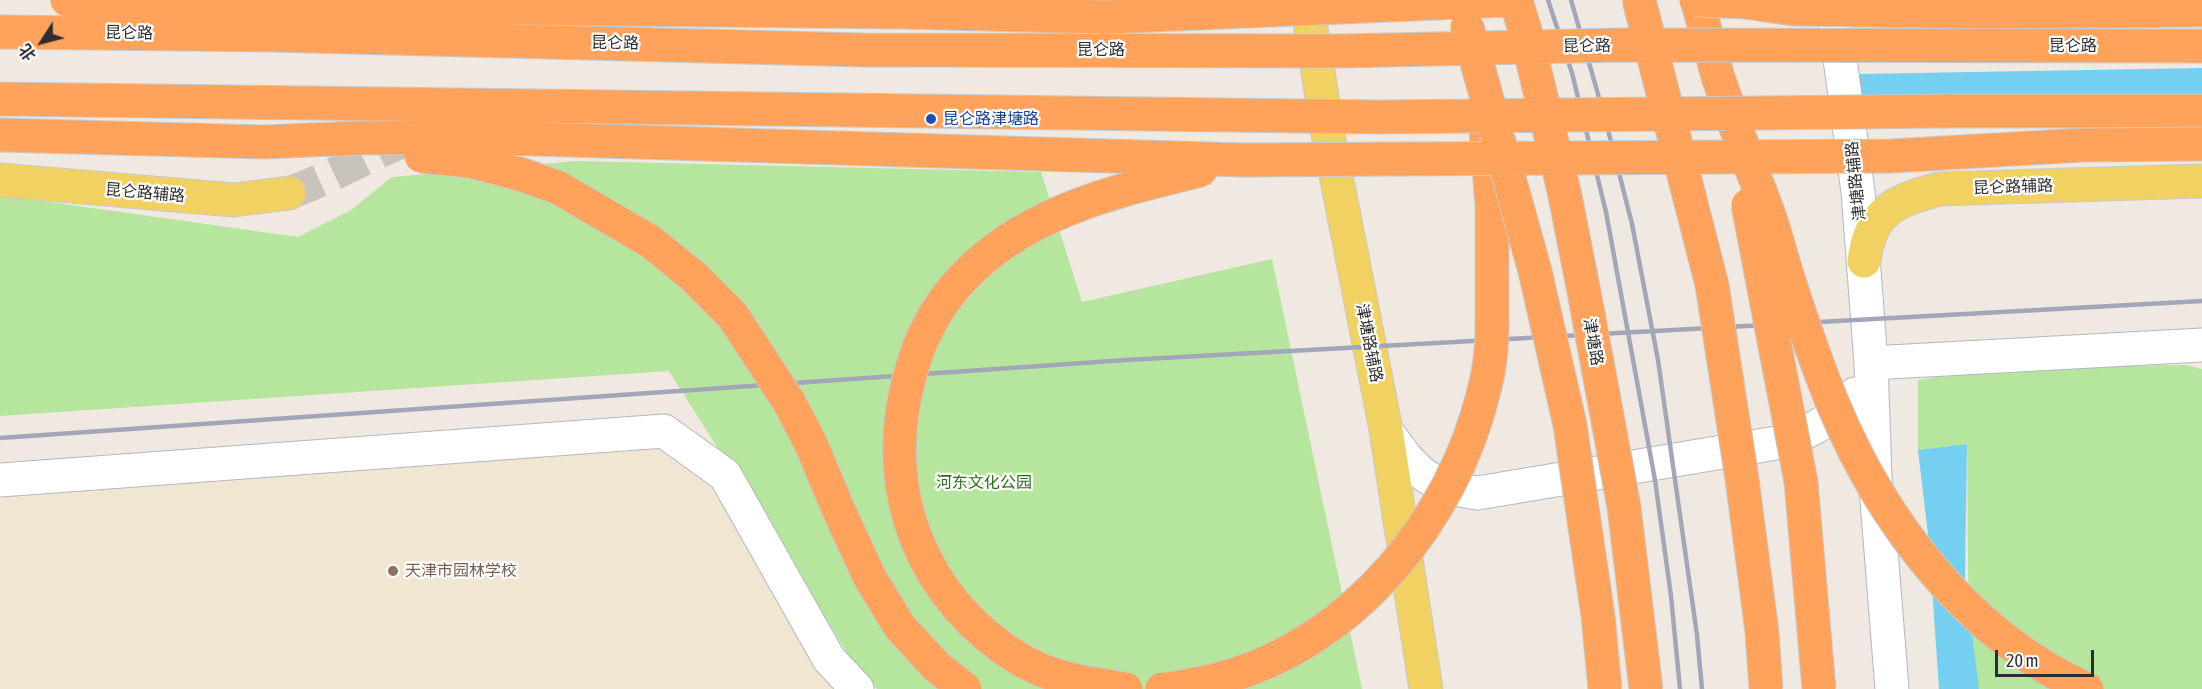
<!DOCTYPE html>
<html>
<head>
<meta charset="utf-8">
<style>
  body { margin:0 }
  #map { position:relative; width:2202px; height:689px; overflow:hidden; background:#efe9e1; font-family:"Asap Condensed","Noto Sans SC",sans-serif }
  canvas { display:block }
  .north { position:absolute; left:12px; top:12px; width:60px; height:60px; -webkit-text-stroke:4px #fff; paint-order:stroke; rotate:234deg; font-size:16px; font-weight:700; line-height:24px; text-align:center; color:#2e2e2e }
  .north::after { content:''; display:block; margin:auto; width:21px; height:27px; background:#2e2e2e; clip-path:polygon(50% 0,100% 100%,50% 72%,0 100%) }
  .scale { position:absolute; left:1995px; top:650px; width:99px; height:27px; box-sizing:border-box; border:3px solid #2e2e2e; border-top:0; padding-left:8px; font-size:18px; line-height:21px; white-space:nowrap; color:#2e2e2e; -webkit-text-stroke:4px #fff; paint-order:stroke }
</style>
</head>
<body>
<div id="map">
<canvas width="2202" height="689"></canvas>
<div class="north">北</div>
<div class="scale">20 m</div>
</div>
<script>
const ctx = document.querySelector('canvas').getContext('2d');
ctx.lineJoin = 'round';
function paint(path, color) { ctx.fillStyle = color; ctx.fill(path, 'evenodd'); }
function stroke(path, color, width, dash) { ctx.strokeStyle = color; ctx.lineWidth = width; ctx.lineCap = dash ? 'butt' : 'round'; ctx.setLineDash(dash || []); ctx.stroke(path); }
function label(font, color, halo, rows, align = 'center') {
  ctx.font = font + ' "Asap Condensed","Noto Sans SC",sans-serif'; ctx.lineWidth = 4.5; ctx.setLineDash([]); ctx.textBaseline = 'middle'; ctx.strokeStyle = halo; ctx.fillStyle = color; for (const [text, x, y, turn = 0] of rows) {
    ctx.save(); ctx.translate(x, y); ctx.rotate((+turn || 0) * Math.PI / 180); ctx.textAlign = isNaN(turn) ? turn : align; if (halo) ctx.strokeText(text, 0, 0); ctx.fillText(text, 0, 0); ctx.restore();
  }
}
const education = new Path2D(`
  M681 423 871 689H0V469Z`);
const green = new Path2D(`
  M577 161 1041 172 1082 302 1272 259 1362 689H877L860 673 669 371 0 416V195L298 237 351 210 392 177Z
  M2186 365 2202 369V689H1969L1967 444 1918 450V380L2000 367Z`);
const water = new Path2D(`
  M1967 444 1965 578 1979 689H1939L1929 543 1918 450Z`);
const canal = new Path2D(`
  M1859 91 2202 85`);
const majorTunnel = new Path2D(`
  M289 193C332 178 371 153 414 137`);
const minor = new Path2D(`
  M1832 0 1858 192 1871 363 1875 476 1892 689
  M1871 363 2202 345
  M1386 430C1414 470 1427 487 1478 493L1788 441 1816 427 1840 412 1855 394
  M0 480 664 431 725 475 829 659 857 689`);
const major = new Path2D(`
  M1310 22 1327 129 1386 430 1426 689
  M0 180 234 200 289 193
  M1864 261C1870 211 1895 201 1939 189L2202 181`);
const highway = new Path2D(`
  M1697 0 1718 77 1737 131
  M1947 111H2202
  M1486 131 1492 206V326`);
const rail = new Path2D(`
  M1548 0 1572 73 1606 212 1655 480 1671 596 1680 689
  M1571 0 1606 122 1632 224 1658 360 1697 635 1702 689
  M0 438 1126 360 2202 301`);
const highwayBridge = new Path2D(`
  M67 0 134 4 900 12 1106 17 1508 0
  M1516 0 1526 34 1564 191 1584 292 1624 507 1646 689
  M1639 0 1712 285 1742 479 1762 632 1766 689
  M1696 0 1745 2 1793 9 1985 12 2202 10
  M1467 27 1535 271 1570 425 1598 616 1605 689
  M0 32 270 35 863 50 1342 51 1621 45 2202 46
  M0 99 1379 117 1947 111
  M0 135 264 142 356 138 467 137 1243 160 1891 156 2083 145 2202 144
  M1740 138C1749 164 1760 189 1769 215 1777 237 1782 261 1790 284 1803 324 1817 365 1833 404 1882 522 1968 636 2087 689
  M421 156 471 161 523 175 559 188 651 242 693 276 733 316 789 402 811 444 839 511 870 578 900 627 937 667 965 689
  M1748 205 1801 482 1819 689
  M1126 689C1090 684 1053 679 1021 660 923 601 880 494 908 383 917 344 934 309 961 280 1023 212 1116 191 1201 170
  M1162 689C1175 689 1189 685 1202 683 1335 656 1438 542 1477 416 1487 382 1492 361 1492 326`);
const markers = [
  [931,119,6,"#1a4fb4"],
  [393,571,6,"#8d6e63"]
];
const streetNames = [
  ["昆仑路",129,33,1],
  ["昆仑路",615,43,1],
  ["昆仑路",1587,46,-1],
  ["昆仑路",2073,46],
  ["昆仑路",1101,50],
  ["津塘路辅路",1856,181,-96],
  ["昆仑路辅路",2013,187,-2],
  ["昆仑路辅路",145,193,5],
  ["津塘路",1593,342,80],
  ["津塘路辅路",1369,343,79]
];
const transitNames = [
  ["昆仑路津塘路",943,119]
];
const parkNames = [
  ["河东文化公园",984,483]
];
const educationNames = [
  ["天津市园林学校",405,571]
];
paint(education, '#f0e6d1');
paint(green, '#b6e59e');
paint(water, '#75cff0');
stroke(canal, '#75cff0', 34);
stroke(majorTunnel, '#c8c4bd', 33, [33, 16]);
stroke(minor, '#b4b7c1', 35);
stroke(major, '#c9c9c9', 35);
stroke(highway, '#c9c9c9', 35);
stroke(minor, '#fff', 33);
stroke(major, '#f2d163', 33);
stroke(highway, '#ffa35c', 33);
stroke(rail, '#a3a6b8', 4.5);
stroke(highwayBridge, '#c9c9c9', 35, []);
stroke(highwayBridge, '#ffa35c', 33);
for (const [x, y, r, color] of markers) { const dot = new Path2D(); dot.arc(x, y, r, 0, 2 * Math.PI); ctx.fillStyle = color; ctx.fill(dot); stroke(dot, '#fff', 2); }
label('16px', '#2e2e2e', '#fff', streetNames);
label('16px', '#164399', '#fff', transitNames, 'left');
label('16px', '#2c6e1b', '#fff', parkNames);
label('16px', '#785e54', '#fff', educationNames, 'left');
</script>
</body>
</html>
